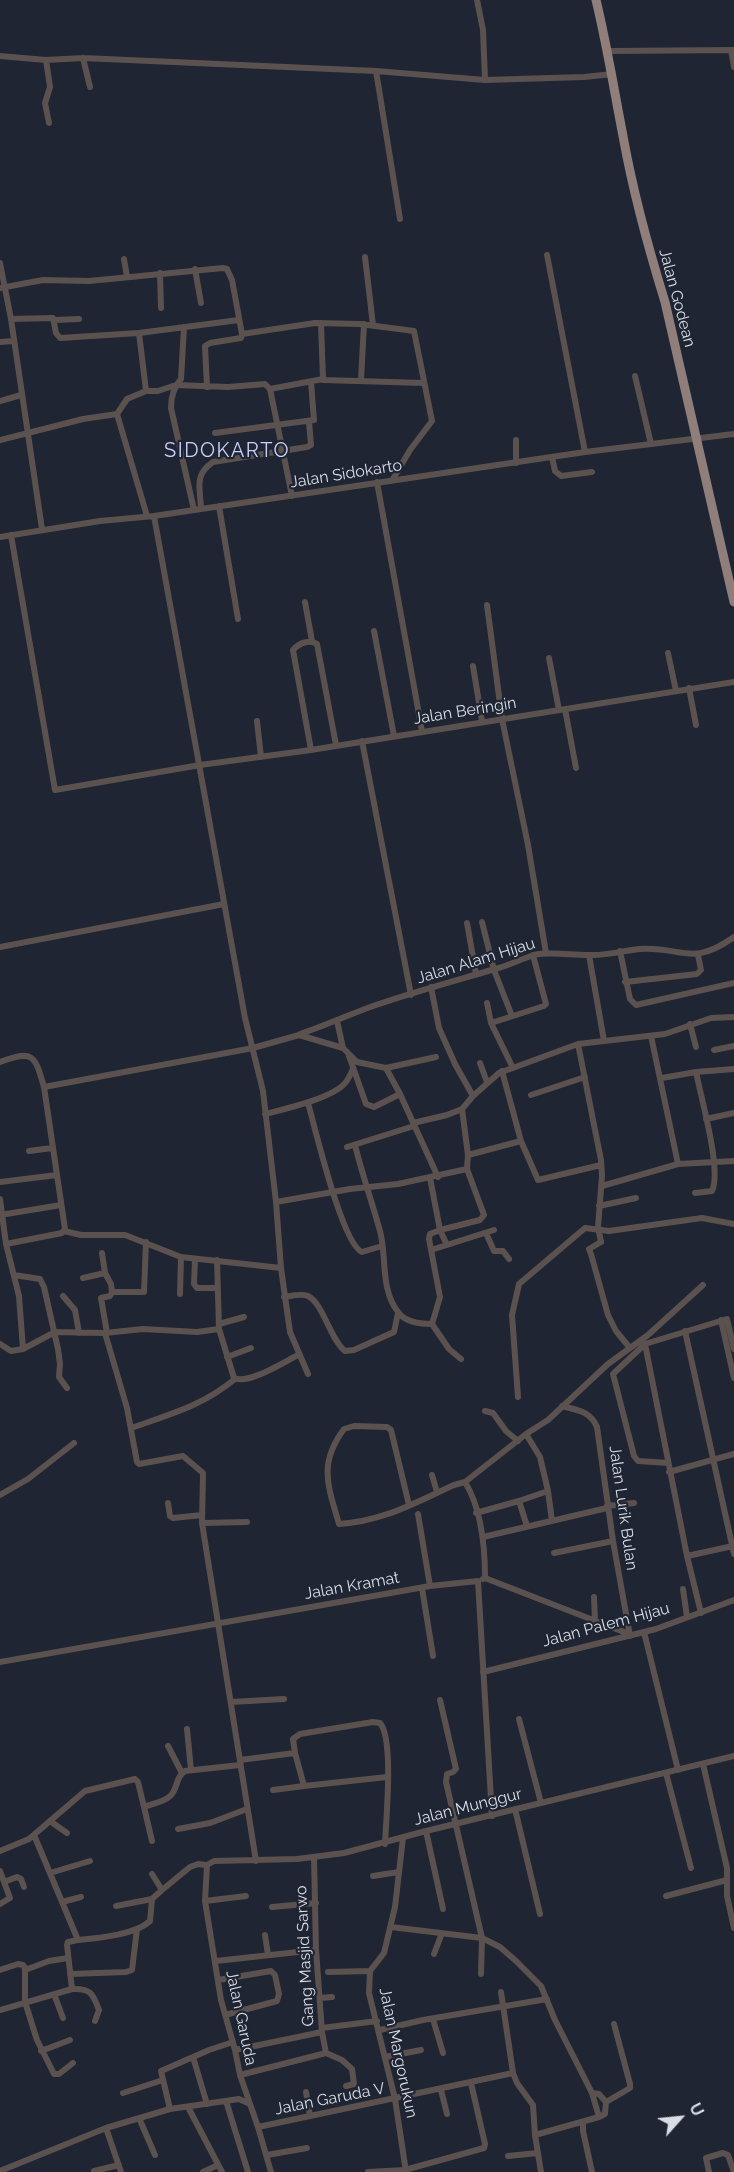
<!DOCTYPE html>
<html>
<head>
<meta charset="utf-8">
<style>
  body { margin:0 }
  #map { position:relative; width:734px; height:2172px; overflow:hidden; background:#1f2532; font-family:Raleway,sans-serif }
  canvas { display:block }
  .north { position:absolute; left:650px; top:2088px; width:60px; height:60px; -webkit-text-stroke:4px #1f2532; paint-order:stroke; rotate:63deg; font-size:16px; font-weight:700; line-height:24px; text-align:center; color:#d8dde6 }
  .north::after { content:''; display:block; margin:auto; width:21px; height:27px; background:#d8dde6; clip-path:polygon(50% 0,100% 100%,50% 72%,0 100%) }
</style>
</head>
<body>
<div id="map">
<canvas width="734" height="2172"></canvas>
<div class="north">U</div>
</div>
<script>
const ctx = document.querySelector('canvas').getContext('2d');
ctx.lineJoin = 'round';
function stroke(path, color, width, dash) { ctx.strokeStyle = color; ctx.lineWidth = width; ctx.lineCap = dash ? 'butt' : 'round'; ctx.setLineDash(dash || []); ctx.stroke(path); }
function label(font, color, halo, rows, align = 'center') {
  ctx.font = font + ' Raleway,sans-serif'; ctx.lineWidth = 4.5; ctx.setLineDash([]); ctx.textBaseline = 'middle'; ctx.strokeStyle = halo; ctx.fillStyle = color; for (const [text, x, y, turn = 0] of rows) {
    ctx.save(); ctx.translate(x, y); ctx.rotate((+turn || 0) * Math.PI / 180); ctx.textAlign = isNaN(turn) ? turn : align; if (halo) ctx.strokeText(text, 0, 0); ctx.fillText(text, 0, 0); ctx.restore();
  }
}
const minor = new Path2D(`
  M477 0 483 30 485 80
  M731 50 734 67
  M608 51 734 50
  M0 56 46 60 83 58 376 71
  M83 58 90 87
  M46 60 50 87 45 103 49 123
  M400 219 376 71 485 80 584 77 613 74
  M547 255 585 452
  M365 257 373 325
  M124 259 127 277
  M0 263 11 319 42 529
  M195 269 201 303
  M160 273 161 308
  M0 288 43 280 89 281 223 268 227 269 232 280 242 334 241 338 210 343 205 346 207 387
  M11 319 53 318 56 333 60 338 139 333 239 320
  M55 320 79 319
  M184 327 181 379C173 388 171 397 171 408L194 510
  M139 333 146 391
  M242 334 315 323 360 324 414 331 432 421 410 450 393 479
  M0 342 13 341
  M635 376 651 444
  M323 380 424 383
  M361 380 364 324
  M270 389 323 379 321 323
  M0 401 21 395
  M117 414 147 516
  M215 433 314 420 311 382
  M0 440 83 419 117 414 127 399 146 391H158L176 385 228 387 265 384 270 389 292 496
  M516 440V463
  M552 457 555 471 561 476 592 472
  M377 482 422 731
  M219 506 238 619
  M201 508C200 487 194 475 213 462L307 447 311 445 309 422
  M154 516 245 1018 263 1091 276 1202 281 1268 290 1332 308 1374
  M11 535 55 790 200 765 311 750 734 682
  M0 537 100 521 154 516 585 452 734 434
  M305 602 312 641
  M487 605 502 719 528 845 546 953
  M374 631 394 736
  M668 653 676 691
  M549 658 559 710
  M473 666 482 721
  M689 688 696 725
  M565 709 576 768
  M257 721 261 757
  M362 741 411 995
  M311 750 293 650C299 643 310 639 317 644L336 745
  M482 922 494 970 512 1016
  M467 923 476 974
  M0 947 224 904
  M620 951 630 999 636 1005 734 983
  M589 955 604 1041
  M625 982 697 974 701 970 698 955
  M431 987 439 1028 455 1064 473 1096
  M487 1003 491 1023 513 1068
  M337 1021 343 1048
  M491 1023 544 1006 546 1004 533 955
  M690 1024 696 1047
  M300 1034C324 1026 348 1015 373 1006 413 992 454 981 495 969 508 966 521 959 534 955 552 951 574 956 593 955 608 955 623 951 639 949 683 946 690 968 734 937
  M651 1036 678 1164
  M578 1044 601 1160 602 1176 598 1227
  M714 1050 734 1046
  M349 1056 366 1104 374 1107 400 1094
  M0 1062C34 1049 35 1056 44 1087L253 1048 299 1035 343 1048 357 1062 386 1068 400 1094 438 1177
  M480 1063 487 1082
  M386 1068 436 1057
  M502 1071 521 1141 538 1180 601 1165
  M662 1078 696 1072 734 1069
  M531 1095 585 1077
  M308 1103C315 1127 342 1244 362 1252L382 1246
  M265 1114C285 1109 334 1098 346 1082 349 1078 351 1073 353 1069
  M706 1119 734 1113
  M413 1123 447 1115 462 1109 473 1096 499 1073 578 1044 665 1034 711 1018 734 1017
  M355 1145C362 1174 372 1202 380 1231 387 1257 380 1289 398 1312 405 1322 421 1324 432 1324
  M347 1147 414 1126
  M29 1151 52 1148
  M468 1155 521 1141
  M430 1178 440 1230 430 1234 429 1239 440 1297 432 1324 449 1349 461 1359
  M0 1182 57 1175
  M602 1186 678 1164 734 1161
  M695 1193 712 1191C722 1170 701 1098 696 1072
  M0 1199 6 1244 19 1296 23 1349
  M276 1202 350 1189 398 1184 467 1169
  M599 1206 636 1198
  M0 1215 61 1205
  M64 1231 81 1235H125L181 1257 281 1268
  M486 1233 494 1251H503L509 1259
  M601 1242 589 1249 591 1254 608 1315 616 1331 630 1348
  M6 1244 62 1233 65 1229 44 1087
  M447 1245 440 1230 480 1220 484 1215 467 1169 468 1155 462 1109
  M431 1250 494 1230
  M102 1253 105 1273 111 1284 112 1292
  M195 1259 194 1284 197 1288H217
  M217 1260 219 1329 234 1378C248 1385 284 1362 298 1355
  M14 1275 40 1279 44 1287 58 1349 60 1364 59 1377 67 1388
  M83 1278 105 1273
  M180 1294 181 1257
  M63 1296 75 1310 79 1333
  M284 1297C291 1296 302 1293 308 1296 323 1303 331 1341 345 1351L354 1350 394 1332 398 1313
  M721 1320 734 1378
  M219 1324 244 1317
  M685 1331 734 1554
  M105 1333 127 1408 137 1462 139 1464 183 1456 203 1473 202 1523 256 1861
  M107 1333 101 1298 110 1296 112 1292H144L146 1242
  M0 1344 11 1351 23 1349 55 1332 105 1333 143 1329 197 1332 219 1329
  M645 1344 613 1374 634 1456 638 1461 668 1463
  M227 1357 251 1348
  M518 1397 512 1315 519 1284 585 1228 609 1231 702 1218 734 1224
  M562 1406C577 1410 590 1411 597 1427L613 1541 630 1636
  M485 1411 493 1413 506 1431 518 1441
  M131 1428C171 1414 202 1406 235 1379
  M526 1434 540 1457 548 1491 552 1521
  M669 1472 734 1454
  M432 1475 437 1492
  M465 1482C481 1508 485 1548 485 1578L483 1579
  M0 1495 28 1479 74 1443
  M519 1501 548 1491
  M168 1503 170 1516 173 1518 202 1515
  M409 1505 391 1430 387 1427 354 1426 344 1429C318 1464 328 1486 339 1524 384 1521 414 1503 454 1485L465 1482 526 1434 548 1420 608 1364 648 1335 703 1285
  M607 1506 634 1503
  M476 1513 519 1501 527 1526
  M418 1514 430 1586
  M202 1523 247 1522
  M483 1537 607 1508
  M554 1553 613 1541
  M687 1556 733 1546
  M485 1578 629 1634
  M422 1588 433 1656
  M683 1589 687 1617
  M594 1597 595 1621
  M701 1613 687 1556 645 1344 727 1319 734 1349
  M644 1632 678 1770
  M0 1662 430 1586 478 1581 492 1816
  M483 1672 656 1629 734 1600
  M440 1700 456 1769 453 1772 447 1774 446 1782 482 1938 481 1974
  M231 1702 284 1699
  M519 1719 541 1803
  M187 1729 191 1770
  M168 1746 182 1773
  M295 1753 304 1786 387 1777
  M240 1760 295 1753 293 1739 300 1734 373 1722 380 1723C394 1739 386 1819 385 1844
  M703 1764 727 1868V1896L734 1928
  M666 1773 691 1868
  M273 1790 304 1786
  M515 1809 540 1914
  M50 1821 67 1833
  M178 1829 210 1823 247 1809
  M426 1831 443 1909
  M34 1835 78 1940C98 1938 135 1935 150 1921L152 1899 162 1890 190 1867 198 1864 207 1865
  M403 1838 395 1907 384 1953 370 1971 369 1993 395 2099 406 2172
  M152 1841 144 1807C152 1804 163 1802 169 1797 178 1791 175 1777 185 1771L240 1765
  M0 1851 29 1839 85 1791 135 1779 138 1782 144 1807
  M314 1857 316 1950 322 2032 326 2053
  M207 1865 214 1861 297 1859 344 1853 426 1831 734 1756
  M207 1865 205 1901 221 2000 235 2050 240 2075 258 2127 271 2172
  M0 1871 10 1898 0 1904
  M50 1873 90 1861
  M152 1874 162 1890
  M373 1876 399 1872
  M4 1882 17 1877 21 1879 24 1887
  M666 1896 727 1880
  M205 1901 246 1896
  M62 1902 81 1897
  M116 1906 152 1899
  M272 1907 316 1903
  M391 1927 482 1938 500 1947 516 1961 541 1986 555 2020 592 2093 599 2117 535 2135
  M265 1935 268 1955
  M434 1954 442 1933
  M216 1961 316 1950
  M0 1970 18 1964 23 1965 25 1968V2002L37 2040 54 2074H59L73 2063
  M25 1970 49 1961 68 1958
  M328 1972 370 1971
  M70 1974 126 1972 132 1970 137 1929
  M218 1980 271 1971 275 1975 279 1994 277 2001 225 2015
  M72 1989C91 1988 93 1994 99 2010L95 2021
  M501 1992 513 2073 517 2083 533 2105 535 2135 541 2172
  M54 1994 63 2018
  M320 1998 332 1997
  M0 2010 72 1989 67 1945 68 1942 78 1940
  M433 2019 443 2053
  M322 2028 377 2021
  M380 2030 423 2020 547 1999
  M235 2050 322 2032
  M41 2051 70 2040
  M326 2053 342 2060 352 2069 354 2084 346 2086
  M193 2057 207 2104
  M385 2057 421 2050
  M240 2075 326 2053
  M441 2090 447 2114
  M306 2092 310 2116
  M123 2093 163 2080
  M592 2093 599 2094 606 2102 605 2114 599 2117
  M226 2101 248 2172
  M606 2102 630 2088V2084L614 2024
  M188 2107 222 2172
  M170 2109 161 2071 209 2050 233 2042
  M139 2118 155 2155
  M583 2122V2131L592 2172
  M258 2127 513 2073
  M106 2128 121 2172
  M267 2155 307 2148
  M508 2156 538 2153
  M0 2171 106 2128 170 2109 239 2099 250 2104
  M94 2171 119 2165
  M203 2172 218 2165
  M368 2172 405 2170 484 2148 485 2144 471 2083
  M709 2172 706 2158 723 2153 728 2155 734 2172`);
const primary = new Path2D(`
  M596 0C607 45 614 90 623 136 633 192 648 247 665 302L734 602`);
const minorBridge = new Path2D(`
  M598 1227 601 1242`);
const streetNames = [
  ["Jalan Godean",677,298,75],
  ["Jalan Sidokarto",346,474,-9],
  ["Jalan Beringin",465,711,-9],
  ["Jalan Alam Hijau",476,961,-17],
  ["Jalan Lurik Bulan",623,1508,82],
  ["Jalan Kramat",352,1586,-10],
  ["Jalan Palem Hijau",606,1625,-15],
  ["Jalan Munggur",468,1807,-14],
  ["Gang Masjid Sarwo",305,1956,-93],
  ["Jalan Garuda",241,2018,78],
  ["Jalan Margorukun",398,2053,78],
  ["Jalan Garuda V",330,2099,-11]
];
const quarterNames = [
  ["SIDOKARTO",227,451]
];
stroke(minor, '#5b5250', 6);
stroke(primary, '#907e7b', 9);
stroke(minorBridge, '#5b5250', 6);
label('16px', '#d8dde6', '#1f2532', streetNames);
ctx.letterSpacing = '1.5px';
label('20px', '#c7d1fb', '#1f2532', quarterNames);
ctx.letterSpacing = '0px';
</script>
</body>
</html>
